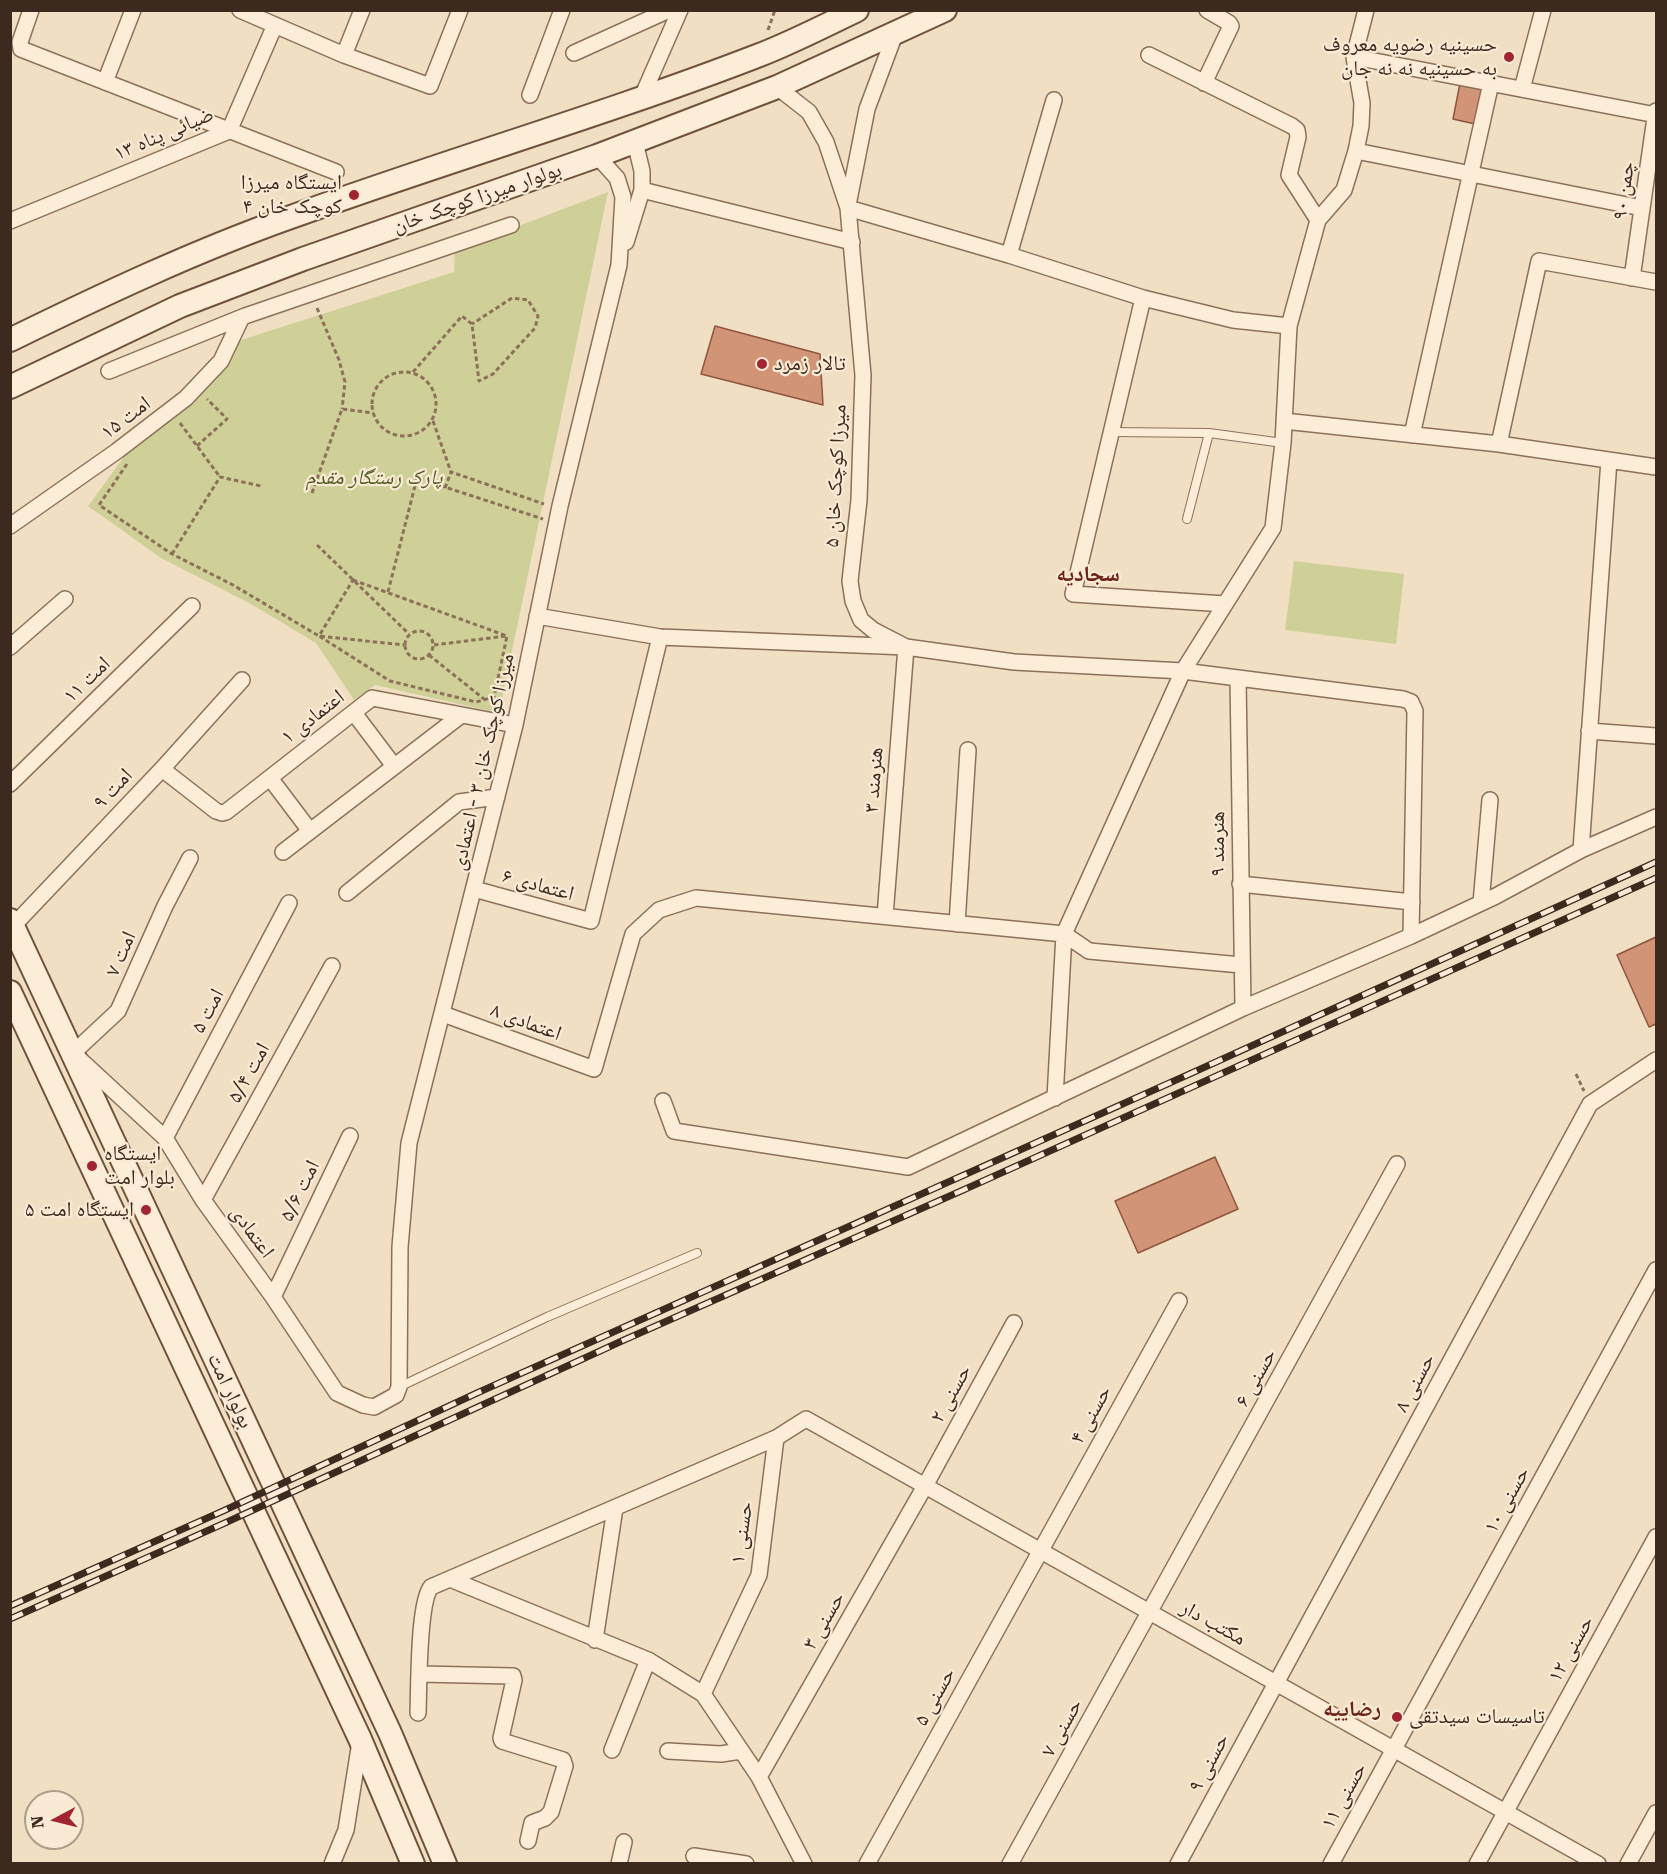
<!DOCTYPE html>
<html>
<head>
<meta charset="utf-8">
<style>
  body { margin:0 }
  #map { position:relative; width:1667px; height:1874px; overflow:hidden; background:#f1dfc4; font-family:"Roboto Serif",serif }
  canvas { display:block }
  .frame { position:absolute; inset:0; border:12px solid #3c2a1e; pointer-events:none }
  .north { position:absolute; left:24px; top:1790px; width:60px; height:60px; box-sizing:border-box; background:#f8ead4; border:2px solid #ad9d8b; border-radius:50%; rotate:263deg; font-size:16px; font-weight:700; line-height:24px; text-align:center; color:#3c2a1e }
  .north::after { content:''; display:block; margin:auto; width:21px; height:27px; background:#a12431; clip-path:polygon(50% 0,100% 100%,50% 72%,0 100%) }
</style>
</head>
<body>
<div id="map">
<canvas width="1667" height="1874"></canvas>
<div class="frame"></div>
<div class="north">N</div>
</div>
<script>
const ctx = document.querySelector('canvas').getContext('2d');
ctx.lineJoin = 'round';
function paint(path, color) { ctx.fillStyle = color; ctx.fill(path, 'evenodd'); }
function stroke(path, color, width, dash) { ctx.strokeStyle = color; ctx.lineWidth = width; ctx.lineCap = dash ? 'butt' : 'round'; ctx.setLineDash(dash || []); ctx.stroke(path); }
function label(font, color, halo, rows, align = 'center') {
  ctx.font = font + ' "Roboto Serif","Noto Naskh Arabic",serif'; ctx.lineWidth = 4.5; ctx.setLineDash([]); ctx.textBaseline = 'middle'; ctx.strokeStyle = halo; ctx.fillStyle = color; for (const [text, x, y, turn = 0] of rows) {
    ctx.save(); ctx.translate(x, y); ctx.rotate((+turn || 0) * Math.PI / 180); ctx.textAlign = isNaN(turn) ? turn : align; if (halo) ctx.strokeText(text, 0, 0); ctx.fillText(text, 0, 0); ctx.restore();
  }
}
const green = new Path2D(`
  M608 192 499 713 375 685 354 700 316 643 251 604 161 558 88 506 135 442 200 390 241 340 454 272 455 250Z
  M1294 561 1404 574 1396 644 1285 630Z`);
const building = new Path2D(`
  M1460 83 1486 88 1479 125 1453 119Z
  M715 326 820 354 823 405 701 374Z
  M1656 937V1024L1649 1027 1617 955Z
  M1215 1157 1238 1209 1138 1253 1115 1201Z`);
const path = new Path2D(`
  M768 30 775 10
  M317 308 339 360 345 382 342 409
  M372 404a32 32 0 1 1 64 0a32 32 0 1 1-64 0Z
  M413 372 462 316 472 324 479 381 493 374 535 328 538 316 528 300 512 298 472 324
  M433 421 451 472
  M180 423 220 477
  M197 446 227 419 207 399
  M127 464 99 505 172 554 233 585 319 636 404 645
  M445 488 451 472 544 504
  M312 493 342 409 373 413
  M317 545 409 634
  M172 554 220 477 261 486
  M353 580 507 636 494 697 476 702 390 681 319 636Z
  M388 592 417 478 543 519
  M405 645a14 14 0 1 1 28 0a14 14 0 1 1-28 0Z
  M434 645 506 636
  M429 655 484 699
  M1576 1074 1584 1091`);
const lane = new Path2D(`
  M1112 432 1209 433 1283 443
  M1187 519 1209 433
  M399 1387 547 1317 697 1253`);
const street = new Path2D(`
  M31 10 20 42 21 49 336 172
  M240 10 344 55 430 86 460 10
  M574 53 669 10
  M344 55 362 10
  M1149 55 1292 126 1297 130 1298 137 1289 175 1318 220
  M1354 57 1656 115
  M105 82 133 10
  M1204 83 1231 26 1229 23 1207 10
  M777 87 809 112 826 142 848 208 863 375 859 500 850 581 853 601 861 620 873 630 906 647 885 916
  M1522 89 1543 10
  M530 95 562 10
  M641 99 680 10
  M1356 151 1642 208
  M642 190 852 242
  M848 205 867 109 895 34
  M848 208 1009 255 1143 298 1233 320 1289 326
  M10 221 229 131 275 25
  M626 242 642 190V171L635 142
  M1009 255 1054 100
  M1632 278 1656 111
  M1143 298 1073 594 1225 604
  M109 371 245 316 511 225
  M1284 421 1499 444 1656 467
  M1412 435 1491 83
  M1499 444 1539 261 1656 282
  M10 526 117 451 186 398 221 361 241 319
  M537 616 660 637 906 647 1014 662 1183 671 1403 699 1411 702 1415 711 1411 936
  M10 647 65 599
  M1238 678 1243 1008
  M354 713 394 766
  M1589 731 1656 736
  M162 769 216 811 222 813 226 812 372 698 515 725
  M270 778 310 831
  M10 784 192 606
  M1581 850 1609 460
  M283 852 460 716
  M190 858 165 906 118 1011 73 1053 165 1138 203 1200 273 1297 337 1393 363 1405 374 1407 396 1395 399 1387 400 1247 409 1143 515 725 560 506 619 265 623 197 617 178 597 156
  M1240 884 1412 902
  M474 889 591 921 660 637
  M347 893 459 802 497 797
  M1481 903 1490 800
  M957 924 968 750
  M13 926 162 769 242 680
  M1064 934 1089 951 1241 965
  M443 1014 594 1069 633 934 659 910 696 898 1064 934 1183 671 1273 528 1283 443 1289 326 1318 220 1344 190 1356 151 1361 126 1362 103 1354 57 1366 10
  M1055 1098 1064 934
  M663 1101 674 1131 908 1167 1243 1008 1411 936 1496 896 1581 850 1656 817
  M165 1138 289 903
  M203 1200 332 966
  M273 1297 350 1136
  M450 1579 648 1660 703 1694 759 1777 804 1864
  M595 1640 615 1508
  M420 1674 513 1676 514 1680 501 1738 502 1741 563 1760 565 1766 551 1812 545 1818 532 1823 528 1841
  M703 1694 759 1575 776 1438
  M418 1713C419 1688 418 1603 431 1587L776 1438 806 1419 1598 1864
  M612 1750 648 1660
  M668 1751 721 1754 741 1751
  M759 1777 925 1486 1014 1323
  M694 1856 746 1864
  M332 1864 346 1830 360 1742
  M619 1864 624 1842
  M867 1864 1179 1301
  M1010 1864 1397 1164
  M1178 1864 1590 1104 1656 1060
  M1331 1864 1656 1270
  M1477 1864 1656 1537
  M1628 1864 1656 1813`);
const secondary = new Path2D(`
  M10 340C102 295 195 251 291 217 445 161 604 115 757 56 791 43 824 26 857 10
  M10 387 180 306 303 259 597 156 777 87 945 10
  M10 920 390 1733 445 1864
  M10 992 360 1739 413 1864`);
const rail = new Path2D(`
  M10 1606 223 1511 477 1393 1194 1072 1656 862
  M10 1619 227 1522 624 1340 961 1191 1656 878`);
const markers = [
  [1509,57,6,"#a12431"],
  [354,195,6,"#a12431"],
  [762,364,6,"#a12431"],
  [92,1166,6,"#a12431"],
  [146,1210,6,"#a12431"],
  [1397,1717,6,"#a12431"]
];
const poiNames = [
  ["حسینیه رضویه معروف",1497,45],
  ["به حسینیه نه نه جان",1497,69],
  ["ایستگاه میرزا",342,183],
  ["کوچک خان ۴",342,207],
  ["تالار زمرد",774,364,"left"],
  ["ایستگاه",104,1154,"left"],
  ["بلوار امت",104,1178,"left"],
  ["ایستگاه امت ۵",134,1210],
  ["تاسیسات سیدتقی",1409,1717,"left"]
];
const streetNames = [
  ["ضیائی پناه ۱۳",164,134,-23],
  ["چمن ۹۰",1624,191,-82],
  ["بولوار میرزا کوچک خان",477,198,-19],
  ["امت ۱۵",126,418,-37],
  ["میرزا کوچک خان ۵",836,476,-87],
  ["امت ۱۱",87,680,-44],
  ["اعتمادی ۱",313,717,-38],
  ["میرزا کوچک خان ۳ - اعتمادی",483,762,-77],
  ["هنرمند ۳",874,780,-86],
  ["امت ۹",113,789,-47],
  ["هنرمند ۹",1218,844,-90],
  ["اعتمادی ۶",538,885,15],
  ["امت ۷",121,954,-66],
  ["امت ۵",208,1011,-62],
  ["اعتمادی ۸",526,1022,20],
  ["امت ۵/۴",249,1073,-61],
  ["امت ۵/۶",300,1191,-64],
  ["اعتمادی",252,1232,54],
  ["حسنی ۶",1256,1378,-61],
  ["حسنی ۸",1415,1383,-62],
  ["بولوار امت",230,1391,65],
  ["حسنی ۲",951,1394,-61],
  ["حسنی ۴",1091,1415,-61],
  ["حسنی ۱۰",1507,1500,-61],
  ["حسنی ۱",742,1533,-82],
  ["حسنی ۳",824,1621,-60],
  ["مکتب دار",1213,1623,29],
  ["حسنی ۱۲",1571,1649,-61],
  ["حسنی ۵",935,1697,-61],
  ["حسنی ۷",1062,1728,-61],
  ["حسنی ۹",1209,1763,-62],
  ["حسنی ۱۱",1344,1796,-61]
];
const parkNames = [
  ["پارک رستگار مقدم",374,478]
];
const neighbourhoodNames = [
  ["سجادیه",1088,575],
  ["رضاییه",1352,1710]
];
paint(green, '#cfd097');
paint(building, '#d29477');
stroke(building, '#8e553d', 1.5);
stroke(lane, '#8d7059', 10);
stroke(street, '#8d7059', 18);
stroke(secondary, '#6f513c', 26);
stroke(path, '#8d7059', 3, [4.5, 3]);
stroke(lane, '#fbedd8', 8);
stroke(street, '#fbedd8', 15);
stroke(secondary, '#fbedd8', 22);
stroke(rail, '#3c2a1e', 7);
stroke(rail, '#f8ead4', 4.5, [14]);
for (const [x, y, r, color] of markers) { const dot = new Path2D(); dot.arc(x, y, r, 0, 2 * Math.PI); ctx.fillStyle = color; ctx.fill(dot); stroke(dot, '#f8ead4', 2); }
label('21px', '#3c2a1e', '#f8ead4', poiNames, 'right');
label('21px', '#3c2a1e', '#f8ead4', streetNames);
label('italic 21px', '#525a23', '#f8ead4', parkNames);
label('bold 22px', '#6c231a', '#f8ead4', neighbourhoodNames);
</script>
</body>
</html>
